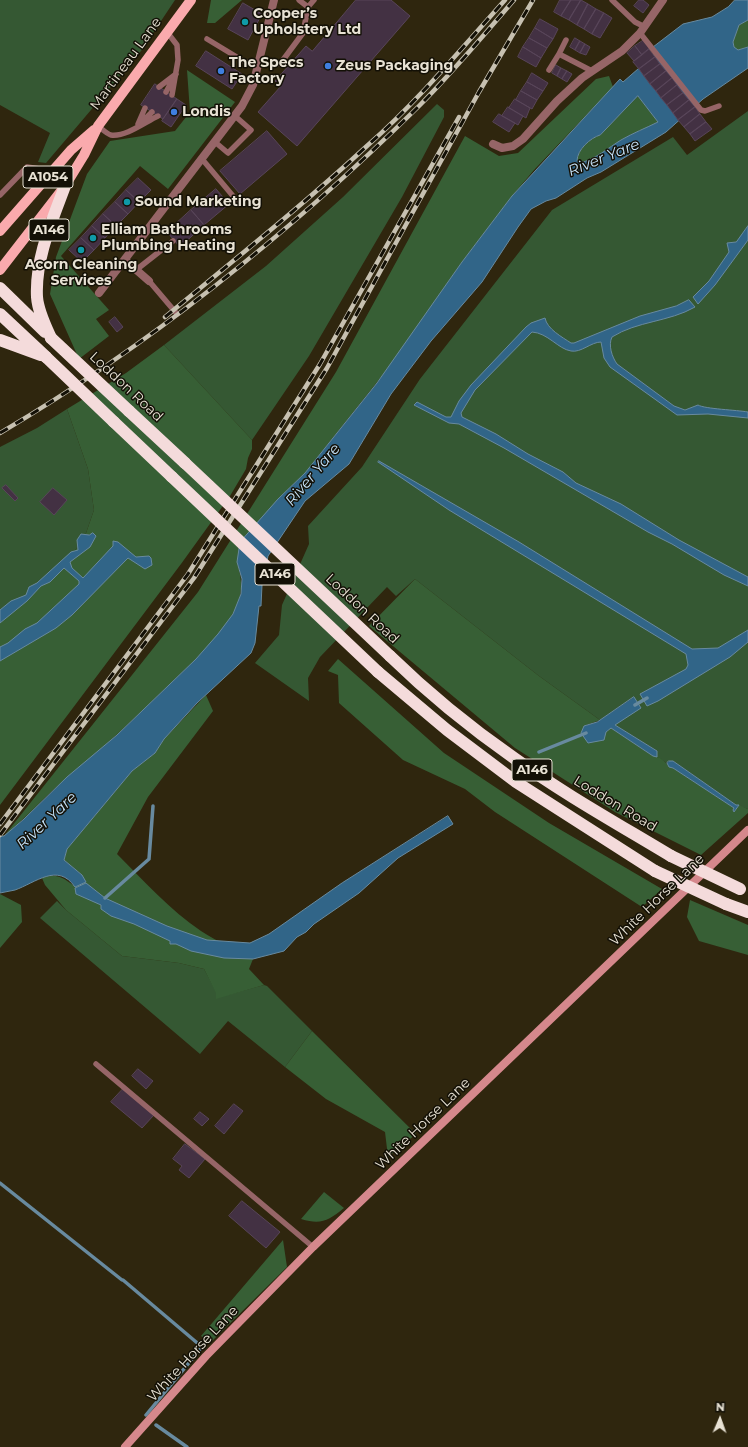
<!DOCTYPE html>
<html>
<head>
<meta charset="utf-8">
<style>
  body { margin:0 }
  #map { position:relative; width:748px; height:1447px; overflow:hidden; background:#2f260e; font-family:Montserrat,sans-serif }
  canvas { display:block }
  .north { position:absolute; left:700px; top:1399px; width:40px; height:40px; -webkit-text-stroke:3px #131006; paint-order:stroke; rotate:2deg; font-size:11px; font-weight:700; line-height:16px; text-align:center; color:#e8e2d4 }
  .north::after { content:''; display:block; margin:auto; width:14px; height:18px; background:#e8e2d4; clip-path:polygon(50% 0,100% 100%,50% 72%,0 100%) }
</style>
</head>
<body>
<div id="map">
<canvas width="748" height="1447"></canvas>
<div class="north">N</div>
</div>
<script>
const ctx = document.querySelector('canvas').getContext('2d');
ctx.lineJoin = 'round';
function paint(path, color) { ctx.fillStyle = color; ctx.fill(path, 'evenodd'); }
function stroke(path, color, width, dash) { ctx.strokeStyle = color; ctx.lineWidth = width; ctx.lineCap = dash ? 'butt' : 'round'; ctx.setLineDash(dash || []); ctx.stroke(path); }
function label(font, color, halo, rows, align = 'center') {
  ctx.font = font + ' Montserrat,sans-serif'; ctx.lineWidth = 3; ctx.setLineDash([]); ctx.textBaseline = 'middle'; ctx.strokeStyle = halo; ctx.fillStyle = color; for (const [text, x, y, turn = 0] of rows) {
    ctx.save(); ctx.translate(x, y); ctx.rotate((+turn || 0) * Math.PI / 180); ctx.textAlign = isNaN(turn) ? turn : align; if (halo) ctx.strokeText(text, 0, 0); ctx.fillText(text, 0, 0); ctx.restore();
  }
}
const green = new Path2D(`
  M0 0H175L141 51 46 163 38 162 50 133 0 105Z
  M437 104 444 110V117L402 197 309 356 252 440 164 345 266 266 343 197Z
  M748 111V809L736 805 673 761H669L667 763 657 757V751L615 725 634 697 600 720 539 676 415 579 396 596 387 587 320 657 308 678 309 701 255 663 279 635 282 605 309 544 308 526 362 467 420 379 552 210 673 137 687 155Z
  M67 409 88 469 94 510 85 536 67 562 0 616V447L37 428Z
  M57 901 66 910 122 956 179 963 204 969 217 993 216 998 264 985 267 986 312 1031 285 1067 228 1021 200 1054 40 918Z`);
const forest = new Path2D(`
  M211 0H242L215 23H207Z
  M748 20V47L738 50 734 48 733 42 739 25Z
  M187 70 235 102 168 189 140 166 61 256 109 310 96 319 109 336 79 359 50 294 56 257 87 174 110 141 175 131 190 112Z
  M609 76 613 87 534 170 512 196 462 262 393 362 305 473 278 499 237 562C243 581 243 597 233 614 218 640 193 662 172 682 138 715 105 747 69 776 46 795 27 817 4 836L198 592 336 372 465 136 499 156 518 153 596 79Z
  M638 96 658 122C649 127 639 131 630 135 613 144 599 158 580 163L577 161C577 150 590 138 600 135Z
  M164 345 252 440V449L248 458 246 469 230 496 181 564 0 805V616L67 562 85 536 94 510 88 469 67 409 126 373Z
  M415 579 539 676 600 720 584 726 606 732 611 728 653 756C660 757 666 761 669 767L673 768 734 808 733 810 734 812 739 805 748 809V813L701 855 615 812 515 748 369 626Z
  M338 659 444 753 549 823 662 889 642 907 495 812 465 789 403 760 339 703 338 675 328 671Z
  M206 695 213 711 148 797 117 854C144 881 170 910 201 931 218 942 236 950 253 959L249 969 264 985 216 999V993L204 969 179 963 122 956 66 910 45 885 42 878C56 873 62 877 73 885L82 875 64 860 67 849 132 771 155 753 164 739Z
  M0 894 21 905 22 922 0 948Z
  M690 900 748 925V955L699 941 687 917Z
  M312 1031 416 1134 388 1157 385 1132 326 1099 285 1067Z
  M324 1192 344 1208C328 1221 321 1225 301 1219Z
  M283 1240 287 1267 210 1343 201 1336Z`);
const water = new Path2D(`
  M735 0H748V20L739 25 733 42 734 47 738 50 748 47V68L703 99 666 132 601 172 587 178 556 198 546 201 531 209 518 227 482 282 431 341 391 394 349 464 305 501 268 556 262 585 261 606H259L255 643 251 653 197 703 164 739 155 753 132 771 67 849 64 860 82 875 86 882 75 887C58 862 35 883 15 890 10 891 5 892 0 893V836H4L24 819 67 777 117 735 196 659 218 634 233 614 241 594 242 579 237 562 240 542 278 499 305 473 377 383 462 262 512 196 620 79 623 82 654 55 653 47 683 24 712 17 728 7ZM638 96 658 122C646 128 633 133 621 140 608 148 596 159 580 163L577 161C577 150 590 138 600 135Z
  M748 226V240L715 285 698 304 693 297 709 281 729 252 727 243 736 242Z
  M689 300 695 307C669 322 637 321 612 337 608 345 612 357 617 364L674 406 685 410 698 405C705 409 737 410 748 412V418L708 414 677 415 610 367 604 358 601 342C591 342 581 353 571 351 558 349 548 333 532 332L475 390 461 413 462 417 496 434 528 454 563 472 576 483 621 504 679 540 748 577V586L724 575 672 544 648 532 504 448 459 424 449 423 414 405 417 402 446 417H451L459 401 471 385 526 327 531 323 545 318C547 329 562 337 571 343H574L640 316 676 306Z
  M379 461 519 542 692 649 718 648 748 630V642L730 657 658 701 647 706 640 694 686 669 688 665 686 654 449 510 378 462Z
  M93 533 96 536 90 547 70 562 72 568 83 578 113 546V541L118 542 136 557 149 556 151 558 152 565 145 569 128 558 72 615 56 628 0 661V647L8 643 25 629 37 623 79 584V581L64 568 50 582 41 586 27 601 0 623V610L11 601 26 595 29 587 37 583 71 552 78 550 77 540 81 534 89 535Z
  M634 697 641 708 615 725 657 751V757L653 756 611 728 606 732 604 740 588 743 581 733 584 726 597 722Z
  M669 761H673L736 805H739L734 812 733 810 734 808 673 768 669 767 667 763Z
  M448 816 453 824 398 858 359 893 314 924 306 932 297 937 284 951 253 959 224 958 191 951 176 944H170V941L134 924 111 916 101 909V905L76 894 75 888 86 883 105 898 167 926 207 940 250 943 269 934 342 883Z`);
const stream = new Path2D(`
  M635 705 647 698
  M539 752 586 733
  M105 898 149 859 153 806
  M0 1183 122 1280
  M123 1280 202 1347 146 1415
  M156 1425 187 1447`);
const building = new Path2D(`
  M356 0H391L410 16 297 146 258 112 281 86 275 81 306 46 312 51Z
  M560 0H571L561 16 554 12Z
  M571 0H581L569 20 561 16Z
  M581 0 588 4 577 25 569 20Z
  M639 0H643L649 5 643 13 634 6Z
  M243 3 262 14 248 40 228 29Z
  M588 4 596 9 584 29 577 25Z
  M596 9 604 13 592 34 584 29Z
  M604 13 612 18 600 38 592 34Z
  M540 19 558 29 553 39 535 28Z
  M535 28 553 39 547 48 529 38Z
  M529 38 547 48 541 58 523 47Z
  M575 38 580 41 575 50 570 47Z
  M644 40 650 48 642 55 635 46Z
  M580 41 585 44 580 53 575 50Z
  M585 44 590 47 586 55 580 53Z
  M635 46 642 55 634 61 627 53Z
  M523 47 541 58 536 67 518 57Z
  M649 49 655 57 639 69 633 62Z
  M206 51 242 74 232 89 196 66Z
  M655 57 660 64 644 76 639 69Z
  M660 64 666 71 650 84 644 76Z
  M556 65 561 68 557 76 552 73Z
  M561 68 567 71 562 79 557 76Z
  M567 71 572 74 567 82 562 79Z
  M666 71 672 78 656 91 650 84Z
  M532 73 548 83 543 91 527 82Z
  M672 78 677 85 661 98 656 91Z
  M527 82 543 91 537 100 521 91Z
  M155 84 177 99 163 119 141 105Z
  M677 85 683 93 667 105 661 98Z
  M521 91 537 100 532 109 516 100Z
  M683 93 689 100 673 113 667 105Z
  M177 99 186 105 171 127 162 121Z
  M515 99 530 108 526 118 509 108Z
  M689 100 695 107 678 120 673 113Z
  M508 107 523 116 518 125 502 116Z
  M695 107 700 114 684 127 678 120Z
  M499 114 515 123 509 132 493 122Z
  M700 114 706 122 690 134 684 127Z
  M706 122 712 129 695 141 690 134Z
  M267 131 287 154 240 194 220 171Z
  M138 178 151 190 139 202 126 190Z
  M216 189 229 204 204 225 191 210Z
  M126 190 139 202 128 214 115 202Z
  M115 202 128 214 116 226 103 214Z
  M191 210 204 225 180 247 167 232Z
  M103 214 116 226 105 238 92 226Z
  M92 226 105 238 94 250 81 238Z
  M81 238 94 250 82 262 69 250Z
  M115 317 123 327 117 332 109 322Z
  M6 485 18 498 15 501 2 488Z
  M53 488 67 500 54 515 40 502Z
  M138 1069 153 1081 146 1089 132 1076Z
  M123 1089 154 1115 142 1128 111 1102Z
  M234 1104 243 1111 224 1134 215 1126Z
  M200 1112 209 1119 202 1126 194 1119Z
  M185 1144 205 1159 189 1178 179 1170 182 1166 173 1159Z
  M242 1201 280 1232 266 1248 229 1216Z`);
const lane = new Path2D(`
  M299 0 308 7 314 0
  M612 0 635 22 645 27
  M167 32 177 45 178 60 172 95
  M640 33 701 110 705 111 719 106
  M207 39 245 62 259 65
  M566 40 559 54 592 71
  M280 64 303 33 308 7
  M549 70 559 54
  M159 87 176 74
  M166 92 173 79
  M142 122 152 112
  M138 124 145 108
  M98 126C102 129 107 134 111 135 126 137 145 122 158 116
  M215 142 228 153 251 130 235 116
  M202 159 238 202
  M0 195 27 167 53 171
  M136 270 173 241
  M149 281 177 314
  M96 1064 313 1247`);
const street = new Path2D(`
  M493 144 502 148 513 146 523 139 557 101 582 78 622 51 640 33 663 0
  M125 260 149 281
  M99 293 242 106 253 85 274 0`);
const secondary = new Path2D(`
  M125 1447 206 1356 313 1247 748 830`);
const primary = new Path2D(`
  M0 231 71 150 94 130
  M0 270 65 186 84 155 98 126 191 0`);
const highway = new Path2D(`
  M0 288 45 332
  M0 314 46 357
  M51 338C45 325 38 311 37 297 35 259 52 221 65 186
  M0 340 41 355
  M129 411 185 463
  M114 422 172 477
  M390 656C428 693 471 728 514 758 564 794 618 824 671 856
  M378 672 447 730 516 782 655 871
  M726 904 748 912`);
const rail = new Path2D(`
  M165 317C233 261 303 205 368 145 418 101 461 49 505 0
  M0 433C153 343 293 230 419 106 452 73 483 36 514 0
  M0 824 188 574 320 364 459 117
  M0 835 194 578 327 368 479 92 533 0`);
const highwayBridge = new Path2D(`
  M51 338 129 411
  M46 357 114 422
  M185 463 390 656
  M172 477 378 672
  M671 856 740 889
  M655 871 726 904`);
const markers = [
  [245,22,4,"#0f9aa8"],
  [328,66,4,"#3f7fe0"],
  [221,71,4,"#3f7fe0"],
  [174,112,4,"#3f7fe0"],
  [127,202,4,"#0f9aa8"],
  [93,238,4,"#0f9aa8"],
  [81,250,4,"#0f9aa8"]
];
const shields = [
  [48,177,50],
  [49,230,40],
  [275,574,40],
  [532,770,40]
];
const shieldNames = [
  ["A1054",48,177],
  ["A146",49,230],
  ["A146",275,574],
  ["A146",532,770]
];
const poiNames = [
  ["Cooper’s",253,14],
  ["Upholstery Ltd",253,30],
  ["The Specs",229,63],
  ["Factory",229,79],
  ["Zeus Packaging",336,66],
  ["Londis",182,112],
  ["Sound Marketing",135,202],
  ["Elliam Bathrooms",101,230],
  ["Plumbing Heating",101,246],
  ["Acorn Cleaning",81,265,"center"],
  ["Services",81,281,"center"]
];
const streetNames = [
  ["Martineau Lane",126,64,-54],
  ["Loddon Road",126,387,43],
  ["Loddon Road",362,609,43],
  ["Loddon Road",615,804,31],
  ["White Horse Lane",657,900,-44],
  ["White Horse Lane",423,1124,-44],
  ["White Horse Lane",193,1354,-47]
];
const waterNames = [
  ["River Yare",604,158,-22],
  ["River Yare",313,475,-50],
  ["River Yare",47,821,-43]
];
paint(green, '#355833');
paint(forest, '#375f35');
paint(water, '#316588');
stroke(water, '#688a9f', 1);
stroke(stream, '#688a9f', 3.5);
paint(building, '#433143');
stroke(building, '#584559', 1);
stroke(lane, '#966567', 5.5);
stroke(street, '#966567', 8);
stroke(secondary, '#d5888c', 8);
stroke(primary, '#faaaad', 10);
stroke(highway, '#f4dbdb', 12);
stroke(rail, '#c7c1b1', 4.5);
stroke(rail, '#131006', 3, [9]);
stroke(highwayBridge, '#f4dbdb', 12);
for (const [x, y, r, color] of markers) { const dot = new Path2D(); dot.arc(x, y, r, 0, 2 * Math.PI); ctx.fillStyle = color; ctx.fill(dot); stroke(dot, '#131006', 1.5); }
for (const [x, y, w] of shields) { const box = new Path2D(); box.roundRect(x - w / 2, y - 11, w, 22, 3); ctx.fillStyle = '#131006'; ctx.fill(box); stroke(box, '#e8e2d4', 1); }
label('bold 13px', '#e8e2d4', null, shieldNames);
label('bold 14px', '#e8e2d4', '#131006', poiNames, 'left');
label('14px', '#e8e2d4', '#131006', streetNames);
label('italic 15px', '#c5e2f8', '#131006', waterNames);
</script>
</body>
</html>
